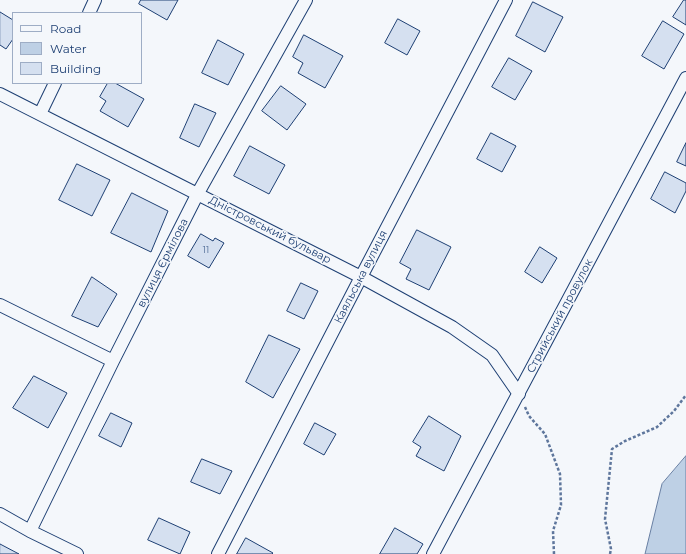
<!DOCTYPE html>
<html>
<head>
<meta charset="utf-8">
<style>
  body { margin:0 }
  #map { position:relative; width:686px; height:554px; overflow:hidden; background:#f4f7fb; font-family:Montserrat,sans-serif }
  canvas { display:block }
  .legend { position:absolute; left:12px; top:12px; width:130px; height:72px; box-sizing:border-box; background:#f4f7fb; border:1px solid #9eadc5; margin:0; padding:5px 7px; list-style:none; font-size:12px; color:#1d3f73 }
  .legend li { display:flex; align-items:center; gap:8px; height:20px }
  .legend b { width:20px; border:1px solid #9eadc5 }
</style>
</head>
<body>
<div id="map">
<canvas width="686" height="554"></canvas>
<ul class="legend">
<li><b style="height:5px;background:#f4f7fb"></b>Road</li>
<li><b style="height:11px;background:#bed0e5"></b>Water</li>
<li><b style="height:11px;background:#d5e0f0"></b>Building</li>
</ul>
</div>
<script>
const ctx = document.querySelector('canvas').getContext('2d');
ctx.lineJoin = 'round';
function paint(path, color) { ctx.fillStyle = color; ctx.fill(path, 'evenodd'); }
function stroke(path, color, width, dash) { ctx.strokeStyle = color; ctx.lineWidth = width; ctx.lineCap = dash ? 'butt' : 'round'; ctx.setLineDash(dash || []); ctx.stroke(path); }
function label(font, color, halo, rows, align = 'center') {
  ctx.font = font + ' Montserrat,sans-serif'; ctx.lineWidth = 3; ctx.setLineDash([]); ctx.textBaseline = 'middle'; ctx.strokeStyle = halo; ctx.fillStyle = color; for (const [text, x, y, turn = 0] of rows) {
    ctx.save(); ctx.translate(x, y); ctx.rotate((+turn || 0) * Math.PI / 180); ctx.textAlign = isNaN(turn) ? turn : align; if (halo) ctx.strokeText(text, 0, 0); ctx.fillText(text, 0, 0); ctx.restore();
  }
}
const water = new Path2D(`
  M686 456V554H645L662 484Z`);
const building = new Path2D(`
  M141 0H178L167 20 139 4Z
  M684 0H686V25L673 17Z
  M533 2 563 17 545 52 516 36Z
  M0 12 13 20V39L6 49 0 45Z
  M398 19 420 31 407 55 385 43Z
  M663 21 684 34 664 69 642 56Z
  M304 35 343 56 325 88 298 73 303 63 293 57Z
  M218 40 244 54 228 85 202 73Z
  M509 58 532 71 515 100 492 87Z
  M108 83H115L144 99 128 127 100 111 106 101 100 97Z
  M281 86 306 104 287 130 262 111Z
  M195 104 216 113 199 147 180 138Z
  M491 133 516 146 502 172 477 159Z
  M686 143V166L677 162Z
  M250 146 285 165 269 194 234 176Z
  M77 164 110 180 92 216 59 200Z
  M665 172 686 183V191L675 213 651 199Z
  M132 193 168 211 151 252 111 233Z
  M417 230 451 247 429 290 406 279 411 269 400 263Z
  M201 234 213 241 215 238 224 243 209 268 188 256Z
  M540 247 557 258 542 283 525 272Z
  M92 277 117 294 98 327 72 316Z
  M301 283 318 291 304 319 287 311Z
  M269 335 300 349 273 398 246 382Z
  M34 376 67 393 48 428 13 408Z
  M111 413 132 423 121 447 99 436Z
  M429 416 461 436 444 471 416 456 421 447 413 442Z
  M315 423 336 434 324 455 304 444Z
  M202 459 232 471 220 494 191 482Z
  M159 518 190 532 180 554 148 540Z
  M395 528 423 544 417 554H380Z
  M246 538 273 553 272 554H237Z
  M0 544 19 554H0Z`);
const path = new Path2D(`
  M525 407 529 416 545 434 560 474 561 505 553 531 554 554
  M610 554 611 549 605 519 612 449 625 441 657 427 674 411 686 395`);
const street = new Path2D(`
  M89 13 95 0
  M0 94 361 277 452 327 492 355 519 394
  M40 114 55 83
  M0 305 113 361
  M0 514 30 531 77 554
  M30 531 113 361 198 193 306 0
  M218 554 361 277 506 0
  M433 554 686 78`);
const numberNames = [
  ["11",206,250]
];
const streetNames = [
  ["Дністровський бульвар",270,230,27],
  ["вулиця Єрмілова",163,263,-63],
  ["Каяльська вулиця",361,277,-63],
  ["Стрийський провулок",560,316,-62]
];
paint(water, '#bed0e5');
stroke(water, '#687fa3', 1);
paint(building, '#d5e0f0');
stroke(building, '#1d3f73', 1);
stroke(street, '#1d3f73', 14);
stroke(path, '#5e769c', 2.5, [3, 2]);
stroke(street, '#f4f7fb', 12);
label('9px', '#4b6792', null, numberNames);
label('11px', '#1d3f73', '#f4f7fb', streetNames);
</script>
</body>
</html>
